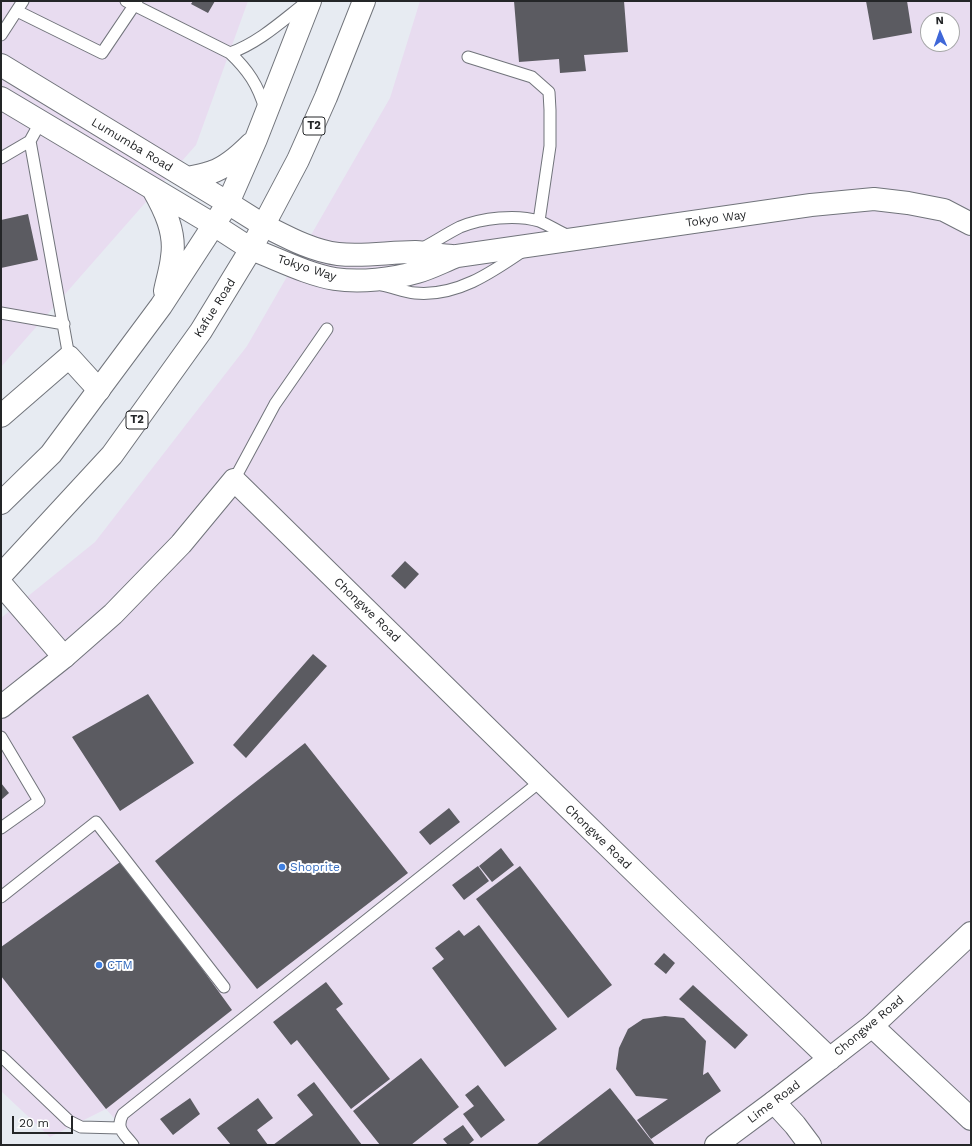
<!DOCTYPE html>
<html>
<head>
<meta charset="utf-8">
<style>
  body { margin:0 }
  #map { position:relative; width:972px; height:1146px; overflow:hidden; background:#e7ebf2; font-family:"Work Sans",sans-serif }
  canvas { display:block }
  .frame { position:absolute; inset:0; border:2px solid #242628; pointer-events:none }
  .north { position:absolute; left:920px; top:12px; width:40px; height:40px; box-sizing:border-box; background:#fff; border:1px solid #a7a8a9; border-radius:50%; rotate:358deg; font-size:11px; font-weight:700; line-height:16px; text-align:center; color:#242628 }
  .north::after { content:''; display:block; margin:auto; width:14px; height:18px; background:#3f67d8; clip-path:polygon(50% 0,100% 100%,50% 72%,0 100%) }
  .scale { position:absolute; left:12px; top:1116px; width:61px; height:18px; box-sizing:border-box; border:2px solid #242628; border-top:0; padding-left:5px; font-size:12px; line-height:14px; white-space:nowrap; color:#242628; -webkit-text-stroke:3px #fff; paint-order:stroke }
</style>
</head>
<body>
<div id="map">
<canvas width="972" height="1146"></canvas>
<div class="frame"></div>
<div class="north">N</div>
<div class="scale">20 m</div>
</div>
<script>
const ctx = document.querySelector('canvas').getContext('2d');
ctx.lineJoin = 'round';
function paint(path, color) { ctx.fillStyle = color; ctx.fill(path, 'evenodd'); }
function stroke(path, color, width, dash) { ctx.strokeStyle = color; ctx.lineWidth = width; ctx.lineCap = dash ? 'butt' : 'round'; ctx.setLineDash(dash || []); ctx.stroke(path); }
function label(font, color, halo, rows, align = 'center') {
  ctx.font = font + ' "Work Sans",sans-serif'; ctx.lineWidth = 4; ctx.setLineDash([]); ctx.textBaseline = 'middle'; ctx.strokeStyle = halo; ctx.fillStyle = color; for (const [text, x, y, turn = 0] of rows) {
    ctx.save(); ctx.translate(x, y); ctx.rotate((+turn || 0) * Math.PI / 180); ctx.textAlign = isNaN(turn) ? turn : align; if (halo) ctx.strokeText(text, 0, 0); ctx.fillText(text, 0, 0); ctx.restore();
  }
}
const commercial = new Path2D(`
  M1 1H248L196 145 1 367Z
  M420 1H971V1145H138L106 1109 50 1137 1 1091V618L95 542 247 346 390 98ZM928 20H952V44H928Z`);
const building = new Path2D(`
  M193 1H215L208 13 191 4Z
  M514 1H624L628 52 584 55 586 71 560 73 559 59 519 62Z
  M866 1H907L912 33 873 40Z
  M28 214 38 260 1 268V220Z
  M405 561 419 574 405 589 391 576Z
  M313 654 327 666 246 758 233 745Z
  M148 694 194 763 120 811 72 737Z
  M305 743 408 873 257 989 155 861Z
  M1 783 9 793 1 800Z
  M449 808 460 822 430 845 419 832Z
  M501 848 514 865 492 882 479 866Z
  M123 860 232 1010 106 1109 1 976V947Z
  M478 866 489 881 464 900 452 885Z
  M520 866 612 985 568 1018 476 899Z
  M479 925 557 1029 505 1067 432 968 444 959 435 948 459 930 464 936Z
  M664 953 675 963 666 974 654 964Z
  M326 982 343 1004 336 1009 390 1079 351 1109 297 1040 291 1045 273 1022Z
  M693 985 748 1035 735 1049 679 999Z
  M665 1016 684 1018 706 1041 703 1075 708 1072 721 1091 651 1139 637 1120 668 1099 636 1096 616 1069 619 1048 628 1029 643 1019Z
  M421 1058 459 1107 411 1145H380L353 1111Z
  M314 1082 362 1145H273L313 1115 297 1095Z
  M478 1085 505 1120 481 1138 463 1114 474 1106 465 1095Z
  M610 1088 655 1145H536Z
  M190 1098 200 1114 173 1135 160 1119Z
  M258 1098 273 1118 257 1130 268 1145H231L217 1128Z
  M463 1125 474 1140 468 1145H448L443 1139Z`);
const lane = new Path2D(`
  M126 1 230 53C248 70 258 85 265 109
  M17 11 102 53 137 1
  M1 35 23 1
  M230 53C258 43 281 22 304 4
  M468 57 532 77 549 92 550 110V146L539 221
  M41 121 30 141 69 357
  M1 158 30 141
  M419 250C433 243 446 234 460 227 482 218 516 214 539 221 549 225 559 232 569 236
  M382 285C393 287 404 292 415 293 456 297 491 273 523 251
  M1 313 64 324
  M234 480 275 404 327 329
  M1 737 39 801 1 828
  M1 897 96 822 224 987
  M1 1056 69 1121 81 1127 120 1128
  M133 1145C124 1133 115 1129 123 1114L541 781`);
const street = new Path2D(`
  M1 416 69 357 99 390
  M1 584 64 657
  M872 1026 971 1119
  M774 1102 795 1125 810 1145`);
const secondary = new Path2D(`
  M263 225C287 237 312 251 338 254 364 257 389 252 415 252 428 253 440 255 452 256
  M251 249C278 259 306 274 335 279 360 283 393 279 417 272 431 268 444 261 457 256L811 205 874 199 908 203 944 210 971 224
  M1 707 64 657 113 614 181 544 234 480 541 781 677 913 830 1059
  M716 1145 774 1102 872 1026 971 933`);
const primary = new Path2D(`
  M1 65 228 203 263 225
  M1 98 214 225 251 249
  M188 178C196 176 204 175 212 172 227 167 240 155 251 144
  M153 189C165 210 176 233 172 257 171 269 167 280 165 291
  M1 503 51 454 161 306 228 203 256 139 310 1
  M1 575 112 455 201 331 251 249 298 160 326 97 364 1`);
const markers = [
  [282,867,4,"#3f7fe0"],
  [99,965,4,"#3f7fe0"]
];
const shields = [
  [314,126,22],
  [137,420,22]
];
const shieldNames = [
  ["T2",314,126],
  ["T2",137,420]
];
const streetNames = [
  ["Lumumba Road",132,145,31],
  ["Tokyo Way",716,219,-8],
  ["Tokyo Way",307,268,18],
  ["Kafue Road",215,308,-58],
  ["Chongwe Road",367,610,44],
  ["Chongwe Road",598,837,44],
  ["Chongwe Road",869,1026,-40],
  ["Lime Road",774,1102,-37]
];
const shopNames = [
  ["Shoprite",290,867],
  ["CTM",107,965]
];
paint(commercial, '#e8dcf0');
paint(building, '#5b5b61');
stroke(lane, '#71747b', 13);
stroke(street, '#71747b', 24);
stroke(secondary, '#71747b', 24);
stroke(primary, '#71747b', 24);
stroke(lane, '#fff', 11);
stroke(street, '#fff', 22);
stroke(secondary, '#fff', 22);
stroke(primary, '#fff', 22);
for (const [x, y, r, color] of markers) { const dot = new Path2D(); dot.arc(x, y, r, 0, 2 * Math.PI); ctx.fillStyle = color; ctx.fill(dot); stroke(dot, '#fff', 1.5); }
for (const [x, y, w] of shields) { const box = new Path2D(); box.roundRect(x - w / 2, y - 9, w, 18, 3); ctx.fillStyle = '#fff'; ctx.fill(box); stroke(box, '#242628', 1); }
label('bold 11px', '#242628', null, shieldNames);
label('12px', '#242628', '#fff', streetNames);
label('12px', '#366cbe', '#fff', shopNames, 'left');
</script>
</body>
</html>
